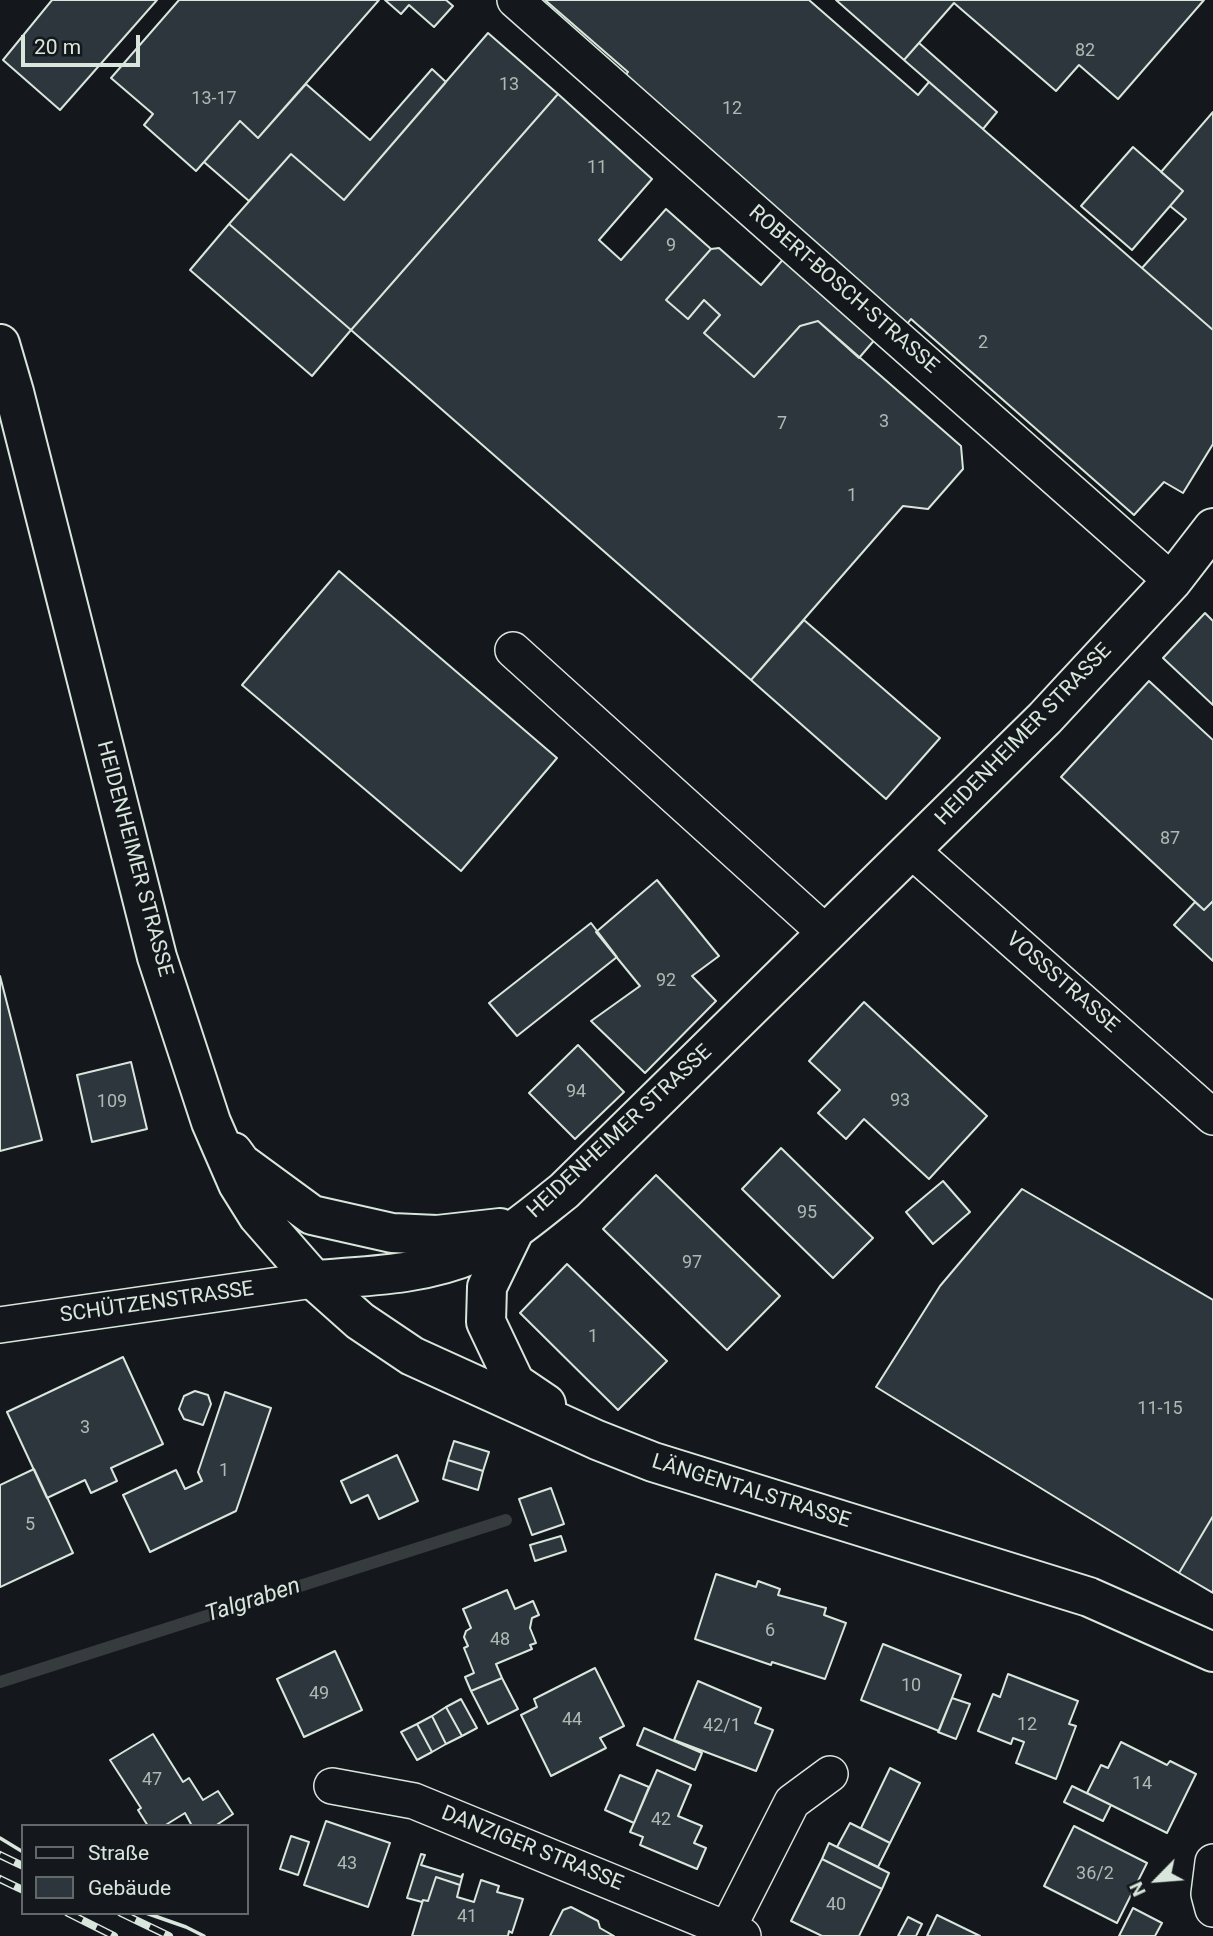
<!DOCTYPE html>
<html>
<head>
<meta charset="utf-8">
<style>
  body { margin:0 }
  #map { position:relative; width:1213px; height:1936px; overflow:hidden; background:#14181c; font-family:Roboto,sans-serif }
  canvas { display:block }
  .legend { position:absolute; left:21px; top:1824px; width:228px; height:91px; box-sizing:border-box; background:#14181c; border:2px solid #626a69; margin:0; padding:9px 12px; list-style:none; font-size:21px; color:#d8e6dc }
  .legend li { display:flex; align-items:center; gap:14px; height:35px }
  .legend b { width:35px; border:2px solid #626a69 }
  .north { position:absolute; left:1122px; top:1845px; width:70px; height:70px; -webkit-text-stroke:5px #14181c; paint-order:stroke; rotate:245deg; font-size:19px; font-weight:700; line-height:28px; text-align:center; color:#d8e6dc }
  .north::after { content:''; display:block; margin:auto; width:24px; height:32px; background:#d8e6dc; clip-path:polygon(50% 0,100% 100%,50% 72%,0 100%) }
  .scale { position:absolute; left:21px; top:35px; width:119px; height:32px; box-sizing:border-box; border:4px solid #d8e6dc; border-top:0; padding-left:9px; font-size:21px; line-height:24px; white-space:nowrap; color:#d8e6dc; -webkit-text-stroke:5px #14181c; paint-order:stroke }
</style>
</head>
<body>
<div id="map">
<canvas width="1213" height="1936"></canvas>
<ul class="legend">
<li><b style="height:9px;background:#14181c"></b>Straße</li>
<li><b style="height:19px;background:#2c363c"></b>Gebäude</li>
</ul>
<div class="north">N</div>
<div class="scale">20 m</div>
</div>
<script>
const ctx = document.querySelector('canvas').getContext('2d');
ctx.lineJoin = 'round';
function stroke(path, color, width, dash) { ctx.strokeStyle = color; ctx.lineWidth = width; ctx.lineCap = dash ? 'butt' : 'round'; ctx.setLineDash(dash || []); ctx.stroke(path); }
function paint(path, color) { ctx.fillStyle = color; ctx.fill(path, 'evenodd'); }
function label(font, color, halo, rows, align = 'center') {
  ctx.font = font + ' Roboto,sans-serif'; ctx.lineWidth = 5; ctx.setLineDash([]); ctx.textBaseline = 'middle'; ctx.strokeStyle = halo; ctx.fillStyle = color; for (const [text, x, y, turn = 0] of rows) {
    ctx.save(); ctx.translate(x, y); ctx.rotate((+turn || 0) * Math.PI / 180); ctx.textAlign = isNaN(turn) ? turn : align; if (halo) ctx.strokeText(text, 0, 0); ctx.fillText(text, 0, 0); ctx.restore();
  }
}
const stream = new Path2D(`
  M0 1682 506 1520`);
const building = new Path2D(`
  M52 0H157L60 110 3 60Z
  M179 0H379L258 138 240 121 196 171 144 125 153 114 111 78Z
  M385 0H446L453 6 434 27 409 5 401 14Z
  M545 0H809L918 95 929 82 1213 330V444L1183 493 1164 482 1134 515 911 319 907 324 624 77 628 72Z
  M836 0H1204L1118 99 1079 65 1056 91 954 3 904 60Z
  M488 33 558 94 351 330 229 224 291 154 344 200Z
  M919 43 997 112 983 129 904 60Z
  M432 69 446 82 344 200 291 154 249 201 204 162 240 121 258 138 306 84 370 140Z
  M558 94 652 179 599 240 621 260 666 209 711 249 666 300 688 319 704 300 720 315 704 333 754 377 800 326 818 321 961 446 963 469 928 509 903 506 751 680 351 330Z
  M1213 112V330L1142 268 1186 219 1170 206 1183 191 1161 172Z
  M1133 147 1183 191 1132 250 1081 206Z
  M229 224 351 330 312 376 190 270Z
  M805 234 896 315 859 358 818 321 800 326 754 377 704 333 720 315 704 300 688 319 666 300 711 249 719 248 761 285Z
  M339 571 557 758 461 871 242 685Z
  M1205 613 1213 621V705L1163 658Z
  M804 620 940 738 886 799 751 680Z
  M1149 681 1213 740V901L1204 910 1061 777Z
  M657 880 719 956 692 976 716 1001 645 1073 591 1021 640 986 596 932Z
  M1213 901V961L1174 925 1195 902 1204 910Z
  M591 923 617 957 517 1036 489 1003Z
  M0 976 42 1140 0 1151Z
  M864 1002 987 1116 929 1179 864 1119 846 1139 818 1113 840 1090 809 1061Z
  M578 1045 624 1092 575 1139 529 1093Z
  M131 1062 147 1129 92 1142 77 1075Z
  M781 1148 873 1238 833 1278 742 1189Z
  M656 1175 780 1296 727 1350 603 1229Z
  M943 1181 970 1212 933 1244 906 1212Z
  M1022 1189 1213 1300V1516L1179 1573 876 1387 940 1286Z
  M567 1264 667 1361 618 1410 520 1313Z
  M123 1357 163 1444 111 1468 117 1481 91 1493 85 1480 47 1498 7 1412Z
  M195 1391 208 1395 211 1404 203 1425 184 1419 179 1409 184 1396Z
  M225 1392 271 1408 236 1511 150 1552 123 1495 176 1470 185 1489 202 1481 198 1472Z
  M454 1441 489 1452 483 1471 448 1460Z
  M397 1455 418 1501 379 1519 368 1495 351 1503 341 1481Z
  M448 1460 483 1471 478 1490 443 1479Z
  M34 1469 73 1553 0 1587V1485Z
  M551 1488 564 1524 532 1535 519 1499Z
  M1213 1516V1593L1179 1573Z
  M561 1536 566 1551 535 1561 530 1545Z
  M716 1574 756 1587 758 1581 780 1589 778 1595 826 1608 824 1615 846 1623 825 1679 772 1662 771 1665 695 1639Z
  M507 1590 515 1609 533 1601 539 1615 532 1618 530 1628 536 1643 530 1645 532 1649 496 1664 502 1678 471 1691 465 1677 474 1673 464 1648 468 1646 464 1637 466 1631 471 1628 463 1609Z
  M883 1644 961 1675 939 1731 861 1700Z
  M335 1651 362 1710 304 1737 277 1679Z
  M595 1668 624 1726 600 1738 606 1748 551 1776 521 1715 537 1707 534 1699Z
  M1008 1674 1078 1701 1069 1724 1076 1726 1056 1779 1016 1763 1024 1742 1013 1738 1011 1744 978 1731 993 1694 1000 1697Z
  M502 1678 518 1709 488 1724 471 1691Z
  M698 1681 761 1708 755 1723 773 1730 756 1771 674 1740Z
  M952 1698 970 1704 956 1739 938 1732Z
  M461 1699 477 1728 462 1736 446 1707Z
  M446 1707 462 1736 446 1744 432 1716Z
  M432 1716 446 1744 432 1752 417 1724Z
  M417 1724 432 1752 417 1760 401 1732Z
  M644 1728 702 1753 695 1770 637 1745Z
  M153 1734 183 1782 189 1778 203 1800 218 1791 233 1814 215 1826H192L185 1813 164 1826H148L138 1810 141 1808 110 1760Z
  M1121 1742 1167 1765 1170 1761 1196 1774 1167 1833 1087 1793 1101 1765 1108 1768Z
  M890 1768 920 1783 890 1843 861 1828Z
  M657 1770 691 1785 678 1816 702 1826 694 1843 706 1848 697 1869 640 1845 643 1837 630 1832Z
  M620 1775 649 1787 634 1823 605 1810Z
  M1072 1786 1111 1805 1103 1821 1064 1802Z
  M326 1821 390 1843 368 1907 304 1885Z
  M850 1823 890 1843 878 1867 837 1847Z
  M1074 1826 1147 1863 1117 1923 1044 1886Z
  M291 1836 309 1842 298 1875 280 1869Z
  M829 1843 889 1873 882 1889 822 1859Z
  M421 1854 425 1855 421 1865 461 1877 463 1874 460 1885 436 1877 428 1901 423 1900 422 1902 407 1898Z
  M822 1859 882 1889 859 1936H822L791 1921Z
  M436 1877 460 1885 457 1897 474 1902 481 1880 499 1886 497 1892 523 1899 512 1933 509 1931 508 1936H412L423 1900 428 1901Z
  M571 1907 598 1921 600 1928 614 1936H550L563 1910Z
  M1133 1908 1162 1923 1155 1936H1119Z
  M937 1915 980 1936H927Z
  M908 1917 922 1924 916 1936H898Z`);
const street = new Path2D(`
  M515 0 1172 581
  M513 650 827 934
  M911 850 1213 1117
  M0 1325 314 1280
  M332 1786 414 1801 743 1936
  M1213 1862 1209 1894 1213 1909
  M728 1928 792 1802 830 1774`);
const secondary = new Path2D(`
  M0 344 14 392 157 957 211 1122 238 1184 258 1216 314 1280 360 1321 412 1356 597 1440 653 1462 1089 1597 1213 1652
  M233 1152 241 1163 312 1215 392 1233 437 1235 500 1228
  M515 1229 487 1287 486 1322 515 1383 546 1404
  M314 1280C369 1276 424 1275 474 1253 508 1238 536 1213 564 1191L1045 718 1172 581 1213 528`);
const rail = new Path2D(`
  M0 1855 23 1866
  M0 1879 23 1890
  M68 1913 114 1936
  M121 1913 169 1936`);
const wall = new Path2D(`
  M0 1838 23 1852
  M146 1913 186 1927 204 1936`);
const numberNames = [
  ["82",1085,51],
  ["13",509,85],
  ["13-17",214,99],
  ["12",732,109],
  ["11",597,168],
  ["9",671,246],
  ["2",983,343],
  ["3",884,422],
  ["7",782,424],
  ["1",852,496],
  ["87",1170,839],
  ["92",666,981],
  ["94",576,1092],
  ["93",900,1101],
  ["109",112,1102],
  ["95",807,1213],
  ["97",692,1263],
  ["1",593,1337],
  ["11-15",1160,1409],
  ["3",85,1428],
  ["1",224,1471],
  ["5",30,1525],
  ["6",770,1631],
  ["48",500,1640],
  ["10",911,1686],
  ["49",319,1694],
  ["44",572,1720],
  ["12",1027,1725],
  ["42/1",722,1726],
  ["47",152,1780],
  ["14",1142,1784],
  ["42",661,1820],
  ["43",347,1864],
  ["36/2",1095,1874],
  ["40",836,1905],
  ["41",467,1917]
];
const streetNames = [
  ["ROBERT-BOSCH-STRASSE",843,290,41],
  ["HEIDENHEIMER STRASSE",1024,735,-46],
  ["HEIDENHEIMER STRASSE",134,859,75],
  ["VOSSSTRASSE",1062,983,41],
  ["HEIDENHEIMER STRASSE",620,1132,-43],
  ["SCHÜTZENSTRASSE",157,1303,-8],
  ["LÄNGENTALSTRASSE",751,1492,17],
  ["DANZIGER STRASSE",532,1849,22]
];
const waterNames = [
  ["Talgraben",253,1601,-18]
];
stroke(stream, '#363b3e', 12);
paint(building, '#2c363c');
stroke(building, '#d8e6dc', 2);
stroke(street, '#d8e6dc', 38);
stroke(secondary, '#d8e6dc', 42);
stroke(street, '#14181c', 35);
stroke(secondary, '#14181c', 38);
stroke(rail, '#d8e6dc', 8);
stroke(rail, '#14181c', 5, [16]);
stroke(wall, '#d8e6dc', 3.5);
label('18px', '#adbab4', null, numberNames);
label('21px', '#d8e6dc', '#14181c', streetNames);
label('italic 23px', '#d8e6dc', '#14181c', waterNames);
</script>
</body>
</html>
